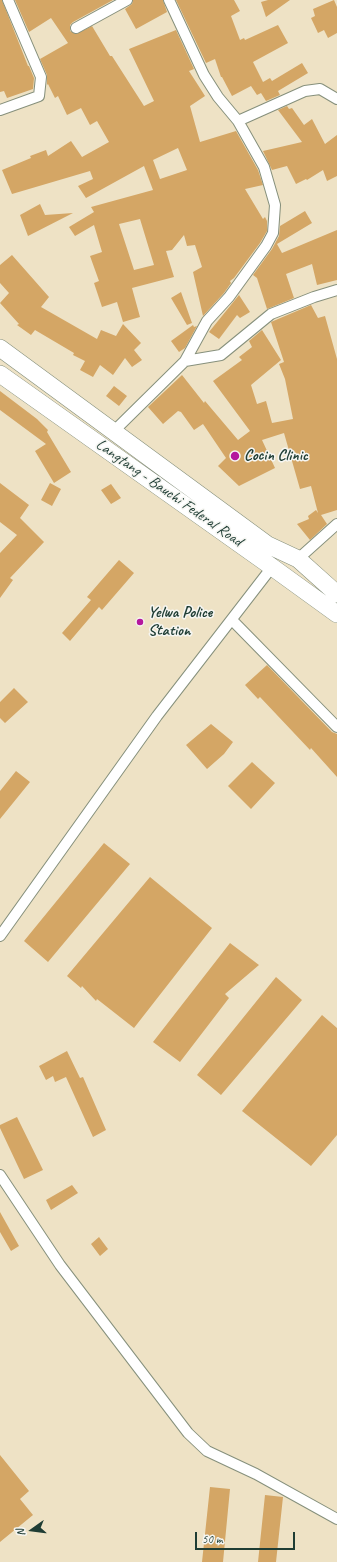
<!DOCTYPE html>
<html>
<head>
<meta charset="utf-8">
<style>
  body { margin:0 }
  #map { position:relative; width:337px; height:1562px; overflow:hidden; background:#eee2c5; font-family:Caveat,sans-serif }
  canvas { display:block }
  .north { position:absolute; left:12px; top:1510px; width:40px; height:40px; -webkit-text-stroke:3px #f6f6f2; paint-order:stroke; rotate:256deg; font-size:11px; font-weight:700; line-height:16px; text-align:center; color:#1f3d34 }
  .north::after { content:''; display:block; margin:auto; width:14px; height:18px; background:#1f3d34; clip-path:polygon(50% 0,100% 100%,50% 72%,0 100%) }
  .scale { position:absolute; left:195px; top:1532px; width:100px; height:18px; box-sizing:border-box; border:2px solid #1f3d34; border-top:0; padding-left:5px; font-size:12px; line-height:14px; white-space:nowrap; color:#1f3d34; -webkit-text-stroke:3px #f6f6f2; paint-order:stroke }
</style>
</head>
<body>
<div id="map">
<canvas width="337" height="1562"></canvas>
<div class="north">N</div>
<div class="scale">50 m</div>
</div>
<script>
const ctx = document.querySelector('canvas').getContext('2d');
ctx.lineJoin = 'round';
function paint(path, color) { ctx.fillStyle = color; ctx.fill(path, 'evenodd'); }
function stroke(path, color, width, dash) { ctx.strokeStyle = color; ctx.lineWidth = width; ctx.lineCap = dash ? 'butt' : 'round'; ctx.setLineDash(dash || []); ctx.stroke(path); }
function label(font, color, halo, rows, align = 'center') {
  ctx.font = font + ' Caveat,sans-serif'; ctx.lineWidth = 3; ctx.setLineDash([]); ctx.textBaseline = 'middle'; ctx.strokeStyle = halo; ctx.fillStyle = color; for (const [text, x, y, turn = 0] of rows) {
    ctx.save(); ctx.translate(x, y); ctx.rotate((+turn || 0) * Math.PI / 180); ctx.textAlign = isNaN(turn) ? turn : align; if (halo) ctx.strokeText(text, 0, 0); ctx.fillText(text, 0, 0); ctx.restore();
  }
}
const building = new Path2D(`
  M0 0H2L28 66H29L34 78 33 89 7 98 4 91 0 92Z
  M15 0H113L73 22 70 25V31L76 34 92 26 110 56H112L144 106 154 101 129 49 176 30 194 69 189 71 205 96 190 106 200 142 236 131 258 170 263 185 245 189 263 219 265 217 267 221V231L260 243 234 278 230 281 231 283 224 293 203 316 193 272 202 267 195 245 187 246 184 235 172 250 166 251 174 277 132 288 140 317 123 322 117 302 102 307 94 283 99 281 90 256 102 252 94 225 75 236 69 227 94 212 91 207 153 190 144 166 86 198 78 186 93 179 90 171 12 194 2 170 31 158 30 156 46 150 48 156 71 141 82 157 109 142 97 121 90 125 81 108 67 115 58 96 55 98 48 84 47 85V75L40 59 68 43 51 18 29 32ZM178 148 187 170 160 179 153 160ZM140 219 154 265 134 270 119 224Z
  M133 0H163L167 12 136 29 125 9 132 4Z
  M176 0H234L240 11 231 16 240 40 244 38 245 40 278 25 288 43 253 62 263 82 270 78 272 81 302 63 308 73 278 91 280 95 266 101 261 93 257 95 251 86 232 96 222 77H221L215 59 206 63Z
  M268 0H290L266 17 261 2Z
  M334 0 337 7V33L328 38 324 30 318 33 311 18 315 16 313 9Z
  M287 106 289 109 292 108 304 125 312 119 325 144 337 135V176L327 181 323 170 307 180 306 179 296 184 287 166 272 170 263 151 302 142 278 110Z
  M40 204 45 215 73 213 28 236 20 215Z
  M305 211 312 223 277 244 282 253 337 230V280L317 285 312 264 286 274 294 298 267 309 257 278 253 275 272 249 279 236 280 226Z
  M12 255 49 297 41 307 97 339 101 330 116 336 123 324 141 343 134 350 142 360 132 367 125 358 113 375 100 365 93 377 80 370 85 361 73 355 74 353 35 330 31 335 17 325 19 324 0 303 9 293 0 283V265Z
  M181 292 192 323 187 325 171 298Z
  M239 295 250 312 240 318 237 315 219 339 209 332Z
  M311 305 318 318 325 316 337 359V510L321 515 327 524 310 540 297 524 309 519 308 516 316 510 318 513 311 486 300 489 284 433 262 440 275 468 239 486 218 466 226 458 203 424 194 430 181 412 178 411 163 424 148 407 182 375 204 403 205 401 238 440 250 431 213 381 242 360 239 357 252 347 249 341 262 330 281 360 251 385 257 404 266 401 272 423 293 419 285 379 279 364 284 362 271 322Z
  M193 325 194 327 197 326 185 348 179 352 171 341Z
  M114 386 127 396 119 406 106 396Z
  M0 391 37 419 48 430 47 432 71 472 54 483 35 451 46 444 0 410Z
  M0 483 29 505 20 518 44 542 10 578 13 580 0 598V553L17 535 0 522Z
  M50 483 61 489 52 506 41 500Z
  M111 484 121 498 111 504 101 490Z
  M119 560 134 573 102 610 99 607 70 641 62 633 91 600 87 597Z
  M267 665 332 732 337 734V777L311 748 310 750 260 697 258 699 245 685Z
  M14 688 28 702 5 723 0 718V702Z
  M211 724 233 742 224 754 207 769 186 745Z
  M252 762 275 783 251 809 228 786Z
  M16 771 30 782 0 819V791Z
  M104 843 130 864 48 962 24 941Z
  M150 877 212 928 134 1028 97 999 96 1001 82 986 81 988 67 976Z
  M230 943 259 965 225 994 229 998 180 1062 153 1042Z
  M276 977 302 1000 221 1095 197 1075Z
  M322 1015 337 1028V1135L311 1166 242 1111Z
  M67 1051 80 1078 83 1077 106 1130 93 1137 66 1077 55 1082 53 1076 46 1080 39 1066Z
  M17 1117 43 1170 24 1179 0 1128V1125Z
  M72 1185 78 1193 51 1210 46 1200Z
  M0 1212 19 1246 11 1251 0 1232Z
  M99 1237 108 1249 100 1256 91 1244Z
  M0 1455 29 1491 20 1499 33 1515 0 1542Z
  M210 1487 230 1489 223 1562H202Z
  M265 1495 283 1497 276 1562H258Z`);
const minor = new Path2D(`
  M169 0 204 75 218 97 238 121 264 167 275 205 273 233 266 246 229 297 207 321 185 361
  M76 28 127 0
  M0 110 39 96 41 77 8 0
  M238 121 305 91 320 89 337 99
  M114 431 185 361 221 355 271 314 314 297 337 290
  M298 559 337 524
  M232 620 337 727
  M0 936 157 716 272 567
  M0 1175 60 1265 188 1433 207 1451 256 1474 337 1519`);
const primary = new Path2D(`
  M0 348 268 545 298 559 337 594
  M0 374 272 567 337 614`);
const markers = [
  [235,456,5,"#b5179e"],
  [140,622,4,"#b5179e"]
];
const poiNames = [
  ["Cocin Clinic",244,456],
  ["Yelwa Police",148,613],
  ["Station",148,631]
];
const streetNames = [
  ["Langtang - Bauchi Federal Road",169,493,35]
];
paint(building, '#d4a665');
stroke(minor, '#86907c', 12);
stroke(primary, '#86907c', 18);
stroke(minor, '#fff', 10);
stroke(primary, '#fff', 17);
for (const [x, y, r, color] of markers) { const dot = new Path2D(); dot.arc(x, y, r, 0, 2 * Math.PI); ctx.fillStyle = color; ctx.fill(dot); stroke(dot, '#f6f6f2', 1.5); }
label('bold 16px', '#1f3d34', '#f6f6f2', poiNames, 'left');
label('16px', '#1f3d34', '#f6f6f2', streetNames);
</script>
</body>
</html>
